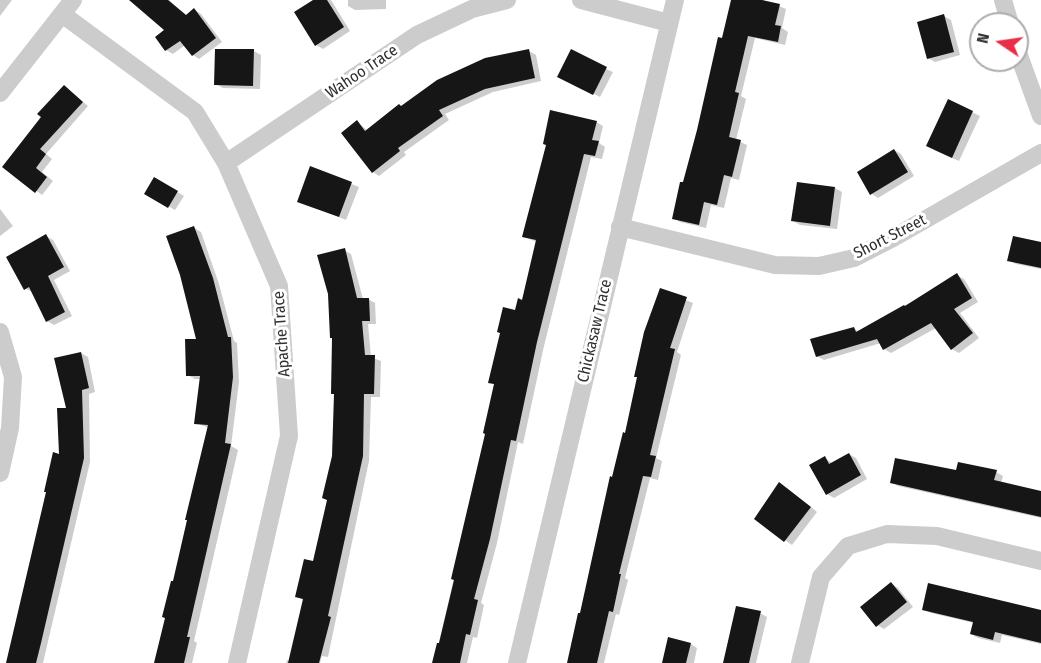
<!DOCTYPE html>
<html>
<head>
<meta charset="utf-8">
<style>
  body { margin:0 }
  #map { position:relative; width:1041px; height:663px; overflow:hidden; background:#fff; font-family:"Fira Sans Condensed",sans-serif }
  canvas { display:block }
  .north { position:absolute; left:969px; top:12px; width:60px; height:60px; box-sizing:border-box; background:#fff; border:2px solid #acacac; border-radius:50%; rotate:283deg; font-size:16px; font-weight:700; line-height:24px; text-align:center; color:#2f2f2f }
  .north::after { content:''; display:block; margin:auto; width:21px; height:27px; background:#e92e48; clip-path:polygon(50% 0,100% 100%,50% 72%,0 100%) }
</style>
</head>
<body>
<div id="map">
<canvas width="1041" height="663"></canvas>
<div class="north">N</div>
</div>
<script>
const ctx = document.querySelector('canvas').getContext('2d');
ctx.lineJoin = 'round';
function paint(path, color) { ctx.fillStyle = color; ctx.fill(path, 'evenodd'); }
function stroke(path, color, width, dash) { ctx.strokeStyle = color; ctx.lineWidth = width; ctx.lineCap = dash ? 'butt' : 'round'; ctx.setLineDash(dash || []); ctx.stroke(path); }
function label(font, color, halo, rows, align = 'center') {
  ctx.font = font + ' "Fira Sans Condensed",sans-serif'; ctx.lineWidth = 6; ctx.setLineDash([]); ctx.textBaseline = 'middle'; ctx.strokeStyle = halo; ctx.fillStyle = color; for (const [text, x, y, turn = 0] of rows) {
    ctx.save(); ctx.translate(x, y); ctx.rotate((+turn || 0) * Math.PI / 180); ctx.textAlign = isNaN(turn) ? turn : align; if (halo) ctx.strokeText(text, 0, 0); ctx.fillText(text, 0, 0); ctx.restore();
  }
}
const shadow = new Path2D(`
  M0 0H12L0 16Z
  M131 0H169L186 15 195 10 201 14 222 42 199 59 193 55 185 45 173 54 166 50 157 37 167 30Z
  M316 0H331L350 31 323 49 316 45Z
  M348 0H386V9L355 10 348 6Z
  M732 0H764V2L779 6 786 9 782 28 788 32 785 45 755 38 741 96 746 99 736 140 747 145 739 180 731 178 724 208 711 205 706 228 680 222 674 218 684 184Z
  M944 16 951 20 960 55 935 62 928 58Z
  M254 51 261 55 260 89 223 88 216 84Z
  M529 51 536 55 541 81 493 92 445 114 449 120 404 152 406 155 379 176 373 172 357 122 368 131 402 107Z
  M606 69 613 72 600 97 566 80Z
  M64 86 88 106 46 154 52 159 42 172 53 181 42 195 4 167Z
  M949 101 980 116 959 161 934 150Z
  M596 122 603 126 599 143 605 147 602 159 591 157 544 346 523 444 518 442 497 543 481 603 484 605 477 638 473 637 467 663H434L476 485 495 385 490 382 516 312 524 301 537 242 524 237Z
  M894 150 901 154 914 176 878 198 872 194Z
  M311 168 359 187 346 220 299 201Z
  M155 179 184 196 175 210 146 193Z
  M798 184 835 188 842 192 837 229 800 225 793 221Z
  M0 209 13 226 0 236Z
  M194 228 201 232 219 284 234 341 237 343 239 382 231 446 238 450 194 641 197 643 192 663H156L209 428 196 423 201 379H195L188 375 198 340Z
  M46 236 53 240 70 271 54 280 72 316 54 325 47 321 32 292 25 288Z
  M1041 244V269L1016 264 1009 260Z
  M344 250 351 254 363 299H368L375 303 376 324H368L371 357 381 361 380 397H371L369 461 328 657 322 656 320 663H286L287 660 290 661 305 601 297 596 314 563 328 500 333 456Z
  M957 275 964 279 978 302 960 313 979 338 959 353 952 349 936 328 891 353 884 349 881 343 824 360 817 356 854 329 860 332Z
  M661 290 693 303 677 352 681 355 656 458 662 461 658 480 650 478 625 578 628 580 619 615 616 614 604 663H568Z
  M81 353 88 357 95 392 89 394 90 462 43 663H8L61 456 68 409Z
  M849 454 856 458 867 479 834 498 827 494 825 458 833 464Z
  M957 472H996L1003 476 1001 483 1041 493V518L898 486 891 482Z
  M787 488 817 512 792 545 756 519Z
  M892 584 898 588 913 607 884 629 877 625Z
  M924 609 1041 612V644L1002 635 1000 643 978 638 971 634 974 623 931 613Z
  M760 613 767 617 756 663H723Z
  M691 644 697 648 694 663H663Z`);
const building = new Path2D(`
  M129 0H168L186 15 194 8 216 38 192 56 180 41 165 51 155 37 164 30Z
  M313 0H327L344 27 315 46 294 12Z
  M731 0H762L780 4 775 25 781 26 778 42 748 36 735 92 739 93 729 137 741 140 732 177 724 175 717 205 704 202 699 225 672 219 680 182H683L697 130 718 37 722 38Z
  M944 14 954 52 927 59 917 22Z
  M215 49H254L253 86 214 85Z
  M529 49 535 78 485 89 439 110 443 116 398 148 400 151 372 173 341 133 357 120 365 131 399 104 401 106 437 80 485 58Z
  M571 49 607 67 593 95 557 77Z
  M64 85 83 102 40 149 46 154 36 168 47 177 35 193 2 167 41 117 37 114Z
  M948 99 973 111 952 158 926 146Z
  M550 110 597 121 592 140 599 141 595 156 584 154 537 342 516 441 511 440 490 539 474 599 478 600 470 635 466 634 460 663H432L437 643H439L454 580 451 579 485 434 483 433 494 384 488 383 500 333 497 332 503 307 515 310 518 298 522 300 536 240 522 237 546 145 543 144Z
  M894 149 908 172 870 195 857 172Z
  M310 166 352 182 339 217 297 202Z
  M154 177 178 191 168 208 144 194Z
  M797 182 835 187 830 226 791 221Z
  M194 226 213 278 228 337H231L233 377 225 443 231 444 187 637H190L184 663H154L165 618 162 617 171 581H173L187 520H185L208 425 194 424 200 376H186L185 339H196L180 275 166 236Z
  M46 234 64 267 48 276 65 312 46 322 29 287 24 290 6 257Z
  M1013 236 1041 242V268L1007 261Z
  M345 248 357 298H369L370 321H362L365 355H375L374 394H364L363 456 328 616 331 617 319 663H288L303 599 295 597 304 559 313 561 327 500 322 498 332 456 334 394H331L332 338H330L328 294 317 255Z
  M957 273 972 298 954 309 973 333 951 350 931 323 883 350 877 339 816 357 810 339 854 327 856 332 904 305 905 306Z
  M660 288 687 297 670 348 675 349 650 455 656 456 651 477 643 476 619 574H621L613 612 609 611 597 663H567L578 613H580L610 476 612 477 623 432 625 433 637 377H634L644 332Z
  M81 352 89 388 82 390 84 458 41 643 36 663H6L46 492H44L53 452 59 454 57 408H66L54 358Z
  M849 453 861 475 826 495 809 465 825 456 829 464Z
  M895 458 956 470 958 462 997 470 994 480 1041 491V517L890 483Z
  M779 482 811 507 784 542 754 519Z
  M891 582 907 602 876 627 860 607Z
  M928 583 1041 610V643L995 632 993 640 970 634 973 622 922 610Z
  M736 606 761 611 749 663H723Z
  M668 637 691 643 686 663H662Z`);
const minor = new Path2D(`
  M581 0 669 23
  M1003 0 1010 24
  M62 14 195 112 226 163 279 286 289 436 237 663
  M1017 50 1041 116
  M0 93 73 0
  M226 163 417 35 472 9 507 0
  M620 227 775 265 819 266 854 258 893 238 1041 153
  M0 332 13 377 10 428 0 473
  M517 663 675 0
  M800 663 821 577 848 546 887 534 937 536 1041 561`);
const streetNames = [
  ["Wahoo Trace",362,72,-34],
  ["Short Street",890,237,-27],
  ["Chickasaw Trace",595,331,-77],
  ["Apache Trace",282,334,-94]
];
paint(shadow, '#0003');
paint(building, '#161616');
stroke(minor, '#ccc', 18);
label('16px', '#2f2f2f', '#fff', streetNames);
</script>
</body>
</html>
